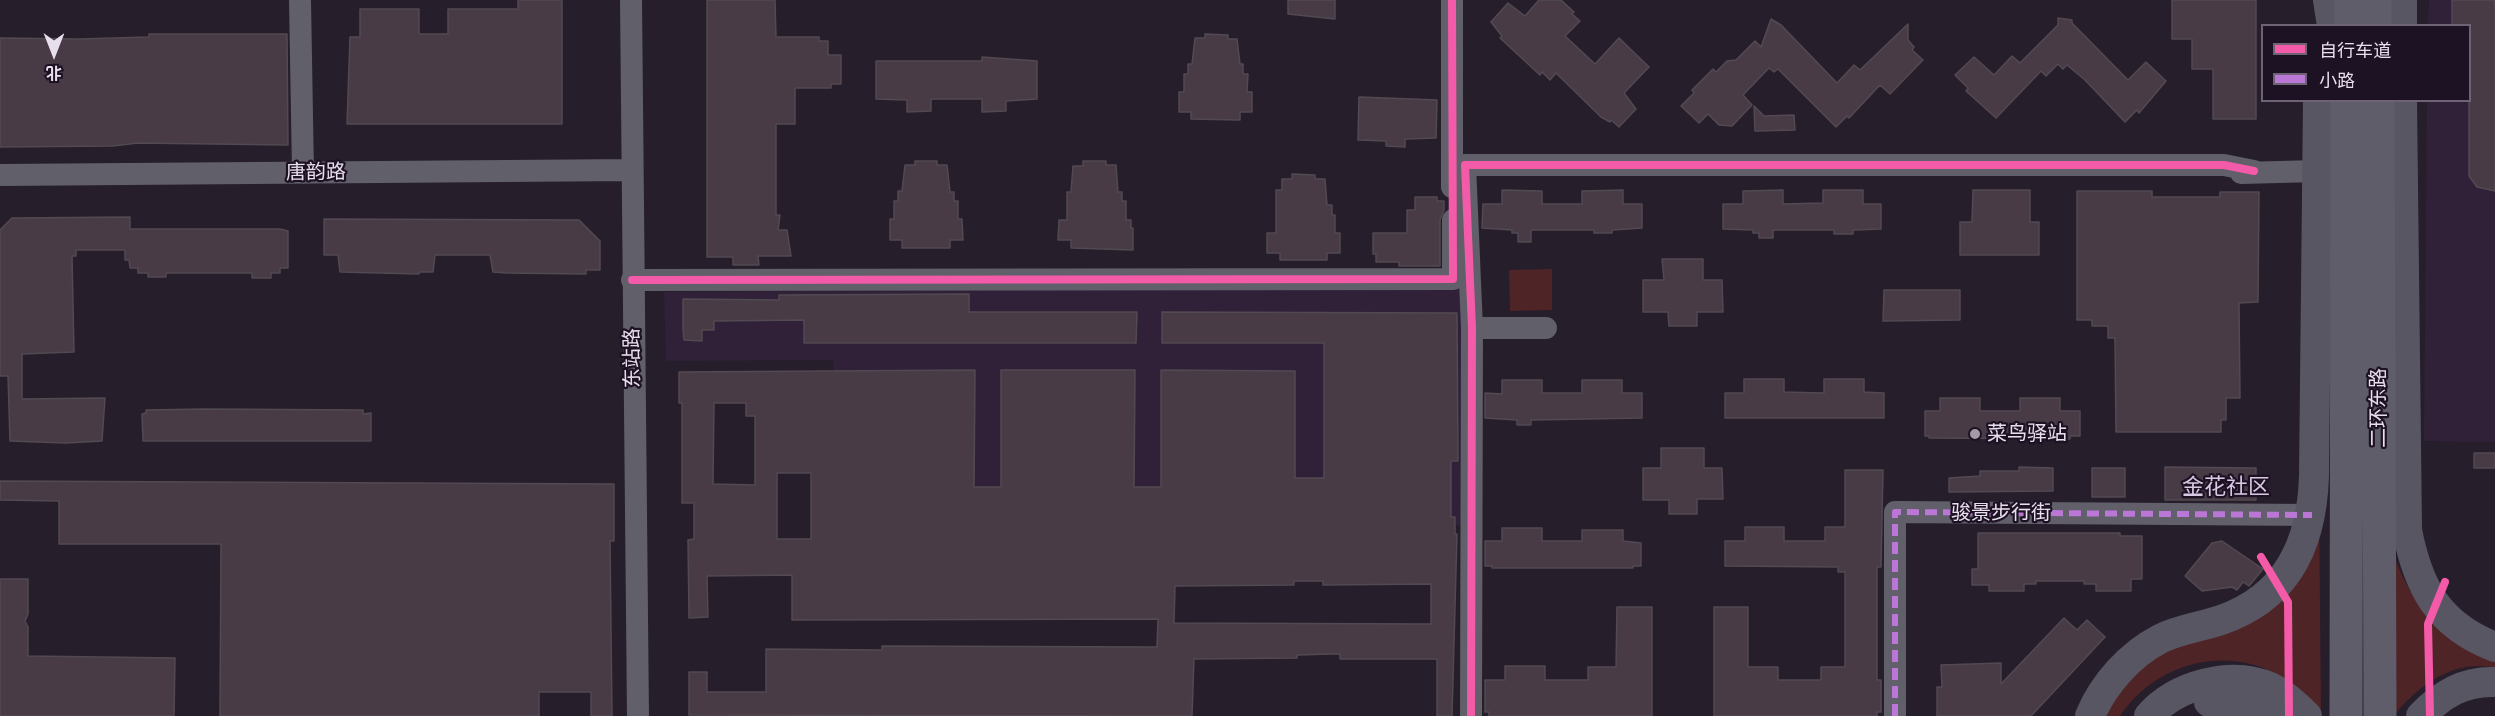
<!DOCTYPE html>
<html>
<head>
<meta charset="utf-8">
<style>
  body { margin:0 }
  #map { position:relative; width:2495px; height:716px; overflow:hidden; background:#261e2a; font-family:"Fira Sans","Noto Sans SC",sans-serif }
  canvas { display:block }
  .legend { position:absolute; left:2261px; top:24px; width:210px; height:78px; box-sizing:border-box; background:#1d1124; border:2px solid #6e6374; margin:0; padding:8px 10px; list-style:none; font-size:18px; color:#e8dfed }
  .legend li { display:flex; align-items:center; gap:12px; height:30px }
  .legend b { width:30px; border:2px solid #6e6374 }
  .north { position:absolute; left:24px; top:24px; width:60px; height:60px; -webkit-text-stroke:4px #1d1124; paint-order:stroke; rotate:180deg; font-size:16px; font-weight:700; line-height:24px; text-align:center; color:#e8dfed }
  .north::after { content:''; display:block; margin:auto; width:21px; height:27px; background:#e8dfed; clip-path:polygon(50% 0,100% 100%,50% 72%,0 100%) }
</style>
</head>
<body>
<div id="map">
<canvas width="2495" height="716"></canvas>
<ul class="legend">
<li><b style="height:8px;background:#f35aa7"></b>自行车道</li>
<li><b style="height:8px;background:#ba77d6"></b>小路</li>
</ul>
<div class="north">北</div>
</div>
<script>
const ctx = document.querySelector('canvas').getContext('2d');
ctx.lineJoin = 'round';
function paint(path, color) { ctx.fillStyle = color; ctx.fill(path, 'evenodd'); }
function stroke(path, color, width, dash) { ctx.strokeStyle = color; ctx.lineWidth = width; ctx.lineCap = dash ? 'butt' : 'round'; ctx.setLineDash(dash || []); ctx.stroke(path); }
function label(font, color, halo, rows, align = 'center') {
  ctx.font = font + ' "Fira Sans","Noto Sans SC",sans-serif'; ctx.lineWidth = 4.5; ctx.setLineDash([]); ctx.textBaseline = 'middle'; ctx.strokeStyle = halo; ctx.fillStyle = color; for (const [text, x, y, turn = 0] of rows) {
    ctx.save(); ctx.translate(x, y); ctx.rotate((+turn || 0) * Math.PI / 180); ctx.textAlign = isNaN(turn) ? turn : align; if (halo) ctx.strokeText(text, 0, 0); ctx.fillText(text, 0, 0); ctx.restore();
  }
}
const built = new Path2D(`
  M2429 0H2495V442L2424 441 2427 101 2470 100V26L2428 25Z
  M1465 288 1466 525 835 537 833 360 666 361 664 292Z`);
const green = new Path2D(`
  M1552 269V310L1510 311 1509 270Z
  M2319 505 2321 713C2270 641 2169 644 2120 716H2102L2115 691 2149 658 2235 622Z
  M2394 555C2415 616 2444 628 2495 659V668C2455 658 2419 685 2395 714Z`);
const building = new Path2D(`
  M518 0H562V124H347L350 37H360V9H419V34H448V9H518Z
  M707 0H775L776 37H819V41H828V55H841V84H831V88H795V124H776V215H780L778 230H787L791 256H758L759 265H733V257H707Z
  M1288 0H1335V19L1288 14Z
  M1539 0H1561L1574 12 1572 14 1580 21 1565 36 1595 64 1619 38 1649 67 1624 93 1636 109 1619 127 1611 120 1610 122 1601 117 1556 73 1550 80 1542 72 1540 75 1500 38 1502 36 1491 22 1508 3 1525 16Z
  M2172 0H2256V119H2213V69H2192V39H2172Z
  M2452 0H2494L2495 3V191L2477 187 2469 176V26H2452Z
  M2058 18 2072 20V23L2128 80 2146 62 2166 81 2139 113 2137 110 2125 122 2085 80 2067 65 2063 69 2058 64 2046 76 2041 71 1996 118 1966 91 1968 88 1955 75 1974 57 1994 75 2012 56 2020 63 2058 25Z
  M1771 19 1781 25 1837 83 1854 65 1860 70 1908 24V40L1914 47 1912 50 1923 60 1890 94 1880 85 1849 118 1847 116 1836 127 1778 69 1774 72 1769 68 1743 95 1752 105 1732 126 1719 125 1708 114 1699 123 1681 106 1694 93 1692 90 1713 69 1716 72 1727 61 1736 60 1755 41 1761 47Z
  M149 34H287L288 145 138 143 113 146 0 147V38L79 39 149 37Z
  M1205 34 1228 35V39H1237L1240 64H1243V74H1248L1247 92H1252V112H1240V120L1191 119V112H1179V92H1184V74H1188V64H1192L1195 38H1205Z
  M982 57 1037 61V99L1006 101V111L982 112V99H931V111L907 112V100L876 99V61H982Z
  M1359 97 1437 100 1436 138 1405 139V147L1386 146V141L1358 140Z
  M1754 106 1764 116 1794 115 1795 130 1755 131Z
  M915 161H937V165H947L950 192H954V201H958V219H962L963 240H950V248H902V240H890V219H894V201H898V191H902L905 165H915Z
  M1083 161H1106V165H1116L1118 192H1122V201H1126V220H1131V228H1133V250L1071 248V240H1058L1059 220H1067V192H1071L1073 166H1083Z
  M1292 174 1315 175V179H1325L1327 205H1332V215H1335V233H1340V253H1327V260H1280V253H1267V233H1276V190H1282V179H1292Z
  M1502 190 1542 191V204H1582V191L1623 190V204H1642V228L1612 230V233H1594V230H1531V242H1518V233H1512V230L1482 228 1483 204H1502Z
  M1783 190V204L1823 203V190H1863V204H1881V229L1853 230V234H1834V230H1773V238H1759V233H1753V230L1723 229V204H1743V191Z
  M1973 190H2030V222H2039V255H1960V222H1972Z
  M2077 191H2152V197H2220V192H2259L2258 302 2239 303 2240 398H2226V420H2221V432H2116L2115 338H2108V326H2092V320H2077Z
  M1415 197H1437V201H1444V210L1440 220V266H1399V262H1376V254H1373V233H1407V210H1415Z
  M130 217V229H280L288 231V268H280V273H271V278H252V273H166V277H148V273H138V268H130L129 260H125V250H76V256H72L74 352 22 354V399L105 398 102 441 66 443 10 441 8 376H0V230L12 218Z
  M324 219 579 220 600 241V270H586V274L506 273 493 272 490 255H435L433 272H419V274L340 272 338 255H324Z
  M1662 259H1703V280H1722L1723 312H1697V326H1669L1668 312H1643V280H1664Z
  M1884 290H1960V320L1883 321Z
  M969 294V312H1137L1136 343H804V320L714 321V330H702V341L684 340 683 330V299L779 300V295Z
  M1162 312 1457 313 1458 461H1451V517H1455V534H1457L1452 716H1437V659H1340V654H1332L1297 655V658L1194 659 1192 716 689 715V672H707V692H766V649L882 650V646L1157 647 1158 619 792 620V575L707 576 708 617 689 618 688 540 694 539V503H682V403H679V372L975 370 974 487H1001V370H1135L1134 487H1161V370L1295 371V478H1324V343H1162ZM714 403H746V416H755V485L713 484ZM777 473H811V539H777ZM1294 581H1323V585L1431 584V624L1174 623 1175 586 1294 585Z
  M1744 379H1784V392L1824 393V379H1864V392L1884 393V418H1725V393H1744Z
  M1502 380H1542V393H1582V380H1622V393H1642V418L1531 420V425H1517V420L1485 418V393L1502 394Z
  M1940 398H1980V411H2020V398H2060V411H2080V436H2070V439L1929 438V436H1925V411H1940Z
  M204 409 363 410V414L371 413V441H143L142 414 146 413V410Z
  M1661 448H1704V468H1722L1723 499H1697V514H1669V500H1643V468H1661Z
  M2474 453H2495V468H2474Z
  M2019 467 2053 468V491L1949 492V478L1980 476V471H2019Z
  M2165 467 2256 468V500H2165Z
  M2092 468H2125V497H2092Z
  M1845 470H1883L1881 567H1877V680H1881V712H1877V716H1714V607H1748V667H1778V680H1821V667H1845V572H1838V567L1725 566V541H1745V527H1784V541H1825V527H1845Z
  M0 481 614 484V541H610L612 716H591V692H539V716H220L221 544H59V501L0 500Z
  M1502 528H1542V541H1582V530H1623V541L1641 543V566H1633V568H1492V566H1485V541H1502Z
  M1978 533H2120V536H2142V579H2131V591H2096V584H2084V581H2036V584H2024V591H1989V585H1972V569H1978Z
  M2222 541 2263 569 2249 586 2243 582 2237 590 2232 587 2202 591 2185 576 2212 543Z
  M0 579H28V614L25 621 28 627V656L175 658 174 716H0Z
  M1617 607H1652V716H1489V712H1485V680H1505V666H1545V680H1588V667H1616Z
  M2064 618 2077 630 2087 620 2105 637 2031 716H1937V687H1942L1941 665 2001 663V684Z`);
const minor = new Path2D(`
  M300 0 303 173
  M631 0 638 716
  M1452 0V187
  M2241 173 2317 171
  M0 175 632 170
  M632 280 1453 279V220
  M1472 328H1546
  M1471 716 1472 328 1465 165H2224L2254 171
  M1895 716V512L2312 515`);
const major = new Path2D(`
  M2328 0 2332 26
  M2402 0V26
  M2402 100 2407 530C2418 587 2438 625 2495 647
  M2209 702H2243L2277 716
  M2090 716C2103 685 2129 655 2160 639 2179 629 2201 627 2221 620 2288 597 2312 542 2314 476L2318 100
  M2149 716C2176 685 2231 670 2270 687 2284 694 2296 705 2307 716
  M2421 716C2442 694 2464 681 2495 682`);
const highway = new Path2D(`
  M2351 0V26
  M2375 0V26
  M2378 100 2380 716
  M2346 716 2347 100`);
const quiet = new Path2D(`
  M1895 716V512L2312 515`);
const cycleway = new Path2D(`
  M632 280 1453 279 1452 0
  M2261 557 2288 602 2289 716
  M1471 716 1472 328 1465 165H2224L2254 171
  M2430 716 2428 624 2445 582`);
const markers = [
  [1975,434,6,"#a49ba9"]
];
const streetNames = [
  ["唐韵路",316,173,-1],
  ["东站路",633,358,-91],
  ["二环东路",2379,408,-90],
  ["骏景步行街",2001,513]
];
const poiNames = [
  ["菜鸟驿站",1987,434]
];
const quarterNames = [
  ["金花社区",2226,488]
];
paint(built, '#302139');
paint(green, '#4f2427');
paint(building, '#483b46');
stroke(building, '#524a52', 1.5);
stroke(minor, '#605f6a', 22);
stroke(major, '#595664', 30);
stroke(highway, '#605d6a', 33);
stroke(quiet, '#ba77d6', 6, [12, 6]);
stroke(cycleway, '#f35aa7', 8);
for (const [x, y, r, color] of markers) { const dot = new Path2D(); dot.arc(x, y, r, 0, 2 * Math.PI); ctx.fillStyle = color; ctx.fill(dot); stroke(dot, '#1d1124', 2); }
label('20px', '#e8dfed', '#1d1124', streetNames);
label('20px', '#e8dfed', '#1d1124', poiNames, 'left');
label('22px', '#d9c8e3', '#1d1124', quarterNames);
</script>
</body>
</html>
